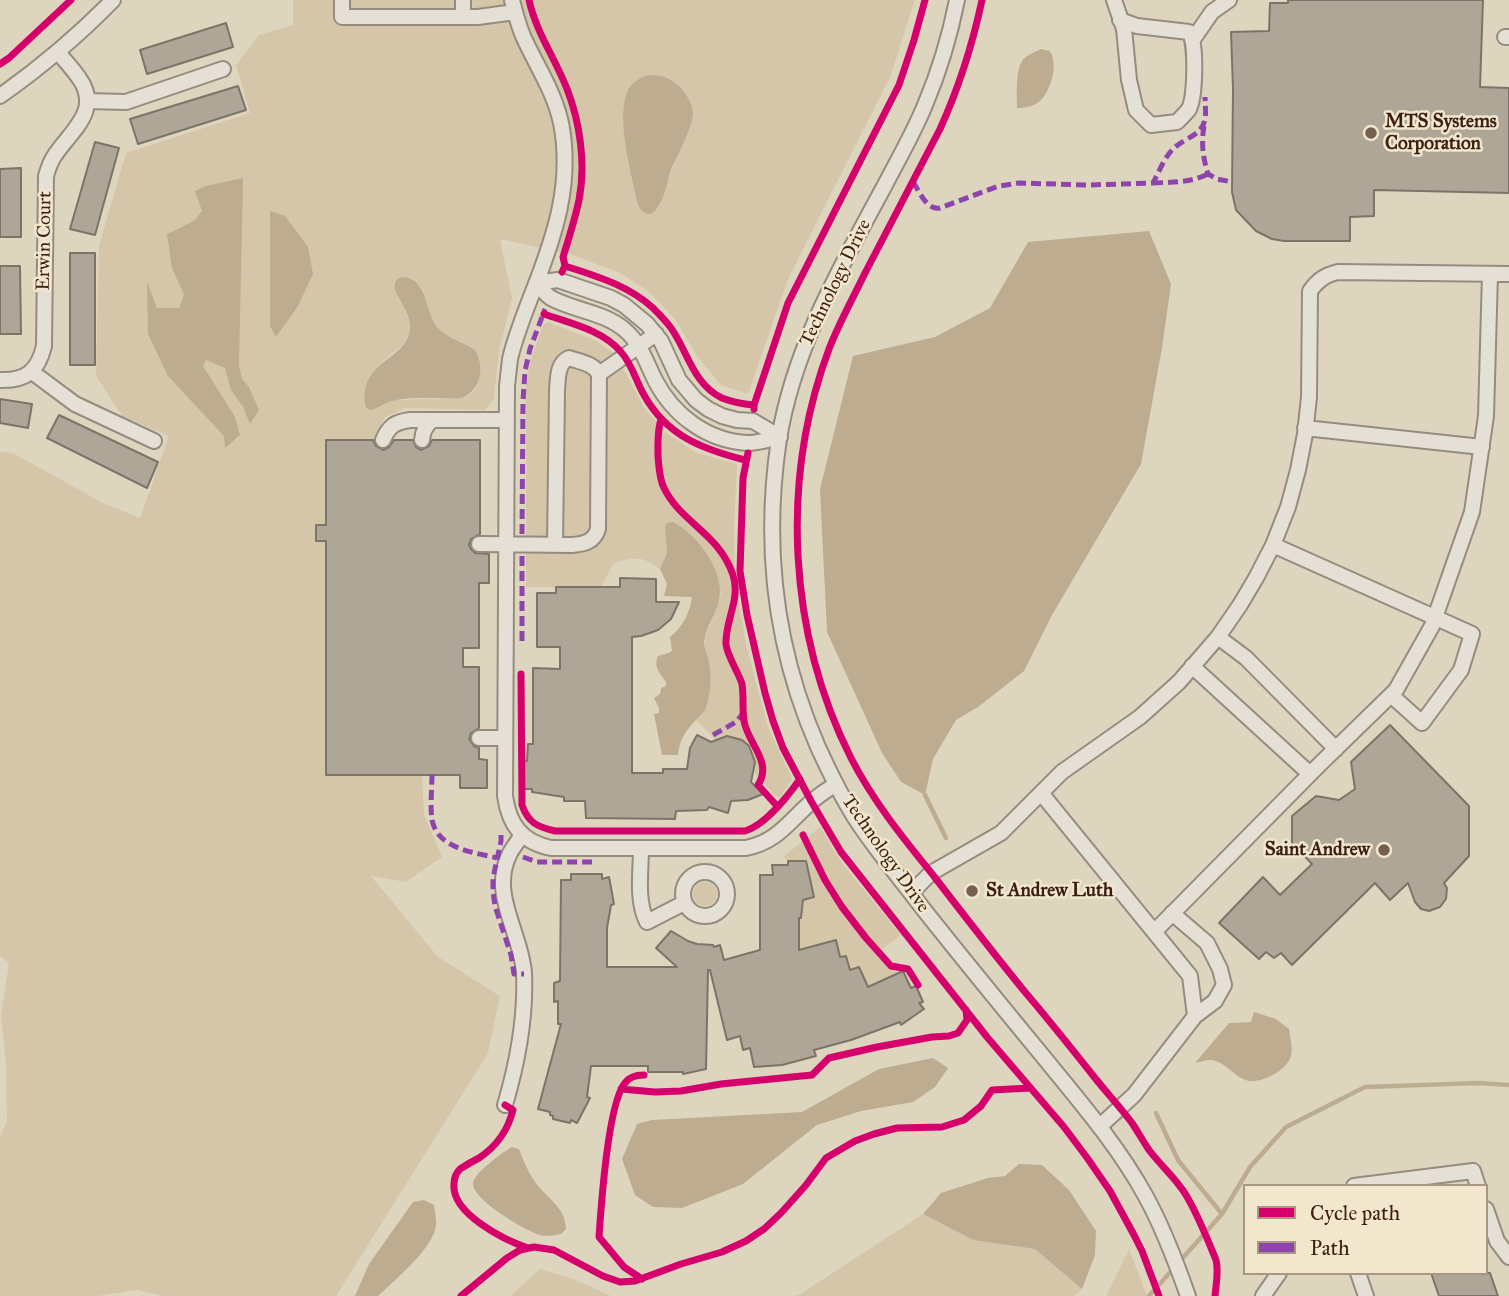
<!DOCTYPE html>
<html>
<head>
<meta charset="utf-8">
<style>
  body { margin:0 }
  #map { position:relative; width:1509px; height:1296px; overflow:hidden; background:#ded5bf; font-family:"IM FELL Great Primer",serif }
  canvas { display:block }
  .legend { position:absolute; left:1243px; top:1184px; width:245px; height:91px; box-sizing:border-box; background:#f2e7cd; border:2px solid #a99783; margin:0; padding:9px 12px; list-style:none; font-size:21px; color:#3b1f14 }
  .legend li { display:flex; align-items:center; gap:14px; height:35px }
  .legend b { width:35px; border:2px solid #a99783 }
</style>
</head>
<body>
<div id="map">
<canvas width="1509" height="1296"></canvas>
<ul class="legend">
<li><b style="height:9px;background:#d6006c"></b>Cycle path</li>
<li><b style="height:9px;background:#8e44ad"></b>Path</li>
</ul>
</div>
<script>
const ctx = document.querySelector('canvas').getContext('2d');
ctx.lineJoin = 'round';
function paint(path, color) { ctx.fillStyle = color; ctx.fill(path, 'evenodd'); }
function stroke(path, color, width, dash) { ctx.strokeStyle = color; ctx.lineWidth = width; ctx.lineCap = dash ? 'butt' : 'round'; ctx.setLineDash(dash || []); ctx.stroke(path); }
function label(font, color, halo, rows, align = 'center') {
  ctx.font = font + ' "IM FELL Great Primer",serif'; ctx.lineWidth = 5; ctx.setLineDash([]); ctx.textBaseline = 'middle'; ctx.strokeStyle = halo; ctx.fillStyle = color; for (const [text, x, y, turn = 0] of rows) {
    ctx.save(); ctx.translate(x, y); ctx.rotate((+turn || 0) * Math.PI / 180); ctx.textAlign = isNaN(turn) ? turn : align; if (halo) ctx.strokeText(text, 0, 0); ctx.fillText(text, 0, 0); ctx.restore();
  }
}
const green = new Path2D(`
  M293 0H915L890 77 788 279 748 394 721 385 697 356 675 319 648 291 620 273 573 255 500 239 512 298 499 351 494 399 485 410 406 408 385 417 374 440H326V525L316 526V541H326V774L422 775 424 815 442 857 406 882 371 876 438 957 500 996 488 1053 336 1296H163L137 1290 98 1296H0V1136L7 1122 6 1063 1 1015 9 963 0 956V452L13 453 103 503 140 518 169 436 122 416 96 376 99 246 126 153 250 113 236 65 259 35 293 25ZM670 79C680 87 691 97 692 110 694 124 684 140 679 153 672 170 664 187 660 205L637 202 623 126V109ZM411 278C427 291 425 311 436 326 451 348 489 336 479 380 476 390 472 395 461 398L395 400 384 403 383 361 404 344 409 335 410 323 405 311Z
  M548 322 597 341 616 355 645 409 665 432 697 453 737 464 734 526 735 575 746 645 768 727 792 779 780 797 773 794 754 772C755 749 740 728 716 740L696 720 704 711 709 696 711 679 709 662 705 649 704 639 719 603 721 592 703 549 692 535 678 525 667 544V553L660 569C643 556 633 556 613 564L601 587H526V387L530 362 543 325Z
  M820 827 841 862 901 935 878 952 887 965 898 973 868 987 859 968 850 970 846 956 840 957 836 941 799 950V918L801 917 803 900 814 897 806 861H788L783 857Z
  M693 894a12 12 0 1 1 24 0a12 12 0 1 1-24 0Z
  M923 1214 973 1240 1035 1249 1082 1289 1074 1296H794L799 1295Z
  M1129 1249 1147 1296H1106Z
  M540 1269 574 1279 611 1296H510Z`);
const water = new Path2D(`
  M1041 49 1050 51C1058 64 1052 87 1042 99 1036 106 1026 108 1017 108 1017 95 1015 73 1022 61 1026 55 1035 52 1041 49Z
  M648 75C662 75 672 78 682 89 687 96 693 104 693 114 692 129 677 156 671 170 666 185 664 205 651 214 642 214 640 209 637 202 632 174 613 112 630 87 634 81 640 78 648 75Z
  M243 178 239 366 242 379 249 387 259 410 250 424 243 407 231 390 225 368 206 360 203 366 235 417 240 435 225 448 224 436 168 376 148 334 147 282 157 308H179L184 295 172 268 167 234 194 221 202 211 195 191 206 186Z
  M270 211 285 216 308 247 313 274 298 306 276 337 270 326Z
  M1149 231 1171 284 1162 348 1141 464 1052 615 1024 671 978 707 956 720 933 759 925 795 901 782 882 753 827 632 820 489 853 356 935 337 990 308 1028 242Z
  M401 277C425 276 426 308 434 323 442 337 462 341 475 350 486 367 480 392 461 398 442 399 409 396 392 401 384 403 379 408 371 410L366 408C356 359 412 360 410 325 409 314 400 300 395 290 394 283 395 280 401 277Z
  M673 522C697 533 726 573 719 601 716 614 706 627 704 641 704 649 708 655 709 662 712 676 711 696 705 710 702 714 697 718 694 722 685 731 679 742 678 755H662L654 714 659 713V708L654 698 660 694 661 688 666 686V682C660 673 653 667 658 656L668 653 672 651 670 637C682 628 690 613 692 597L664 596 667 584 660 569 667 553 665 527 667 523Z
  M1254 1012 1276 1019 1289 1029C1290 1037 1293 1048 1291 1056 1287 1070 1264 1082 1250 1081 1235 1079 1227 1062 1211 1060 1206 1060 1200 1062 1195 1063L1229 1023 1251 1022Z
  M933 1058 948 1068 935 1087 913 1102 861 1111 817 1125 743 1184 682 1208 653 1207 635 1195 622 1159 637 1124 652 1120 802 1112 879 1069Z
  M512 1147 519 1149C523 1159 527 1170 533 1179 544 1196 566 1207 566 1229L561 1234C555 1235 546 1237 540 1235 526 1231 471 1199 473 1183 474 1173 503 1152 512 1147Z
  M1019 1164 1042 1165 1069 1190 1096 1231 1095 1255 1082 1289 1035 1249 973 1240 923 1214 941 1193 988 1178 1005 1176Z
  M424 1200 434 1205C435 1214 438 1225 434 1233 425 1255 395 1280 378 1296H355L369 1264 413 1202Z`);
const stream = new Path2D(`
  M925 795 946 838
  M1156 1113 1178 1160 1222 1214
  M1180 1261 1222 1214 1250 1167 1286 1127 1365 1087 1478 1083 1509 1085
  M1149 1296 1174 1268`);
const building = new Path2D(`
  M1288 0H1483L1480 87 1509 88V193L1374 190V216L1350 217V241H1284L1272 239 1256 231 1236 210 1232 192 1233 89 1231 32 1269 31 1270 3H1288Z
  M226 23 233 47 147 74 140 50Z
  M238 86 246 110 138 144 130 119Z
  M95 142 119 148 95 235 70 229Z
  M21 168V237H0V169Z
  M70 253H95V365H70Z
  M0 266H20L21 334H0Z
  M0 399 32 404 28 428 0 423Z
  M59 415 158 462 147 488 47 438Z
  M326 440H373L376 446 383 450 389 447 394 440H413L416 447 421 450 429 446 432 440H480V534L471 539 469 545 471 549 475 553 489 554V583H479V648H463V667H479V728L471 733 469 739 474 746 479 748V759L487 760V788H460V775H326V541H316V525H326Z
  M620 578 656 579V602H679L671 619 658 630 641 636 632 637V773H663V769H687L690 748 697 735 711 742 727 736 742 740 749 746 755 762 751 782 763 794 748 800 731 801 728 813 709 807 707 810 676 811 675 819 586 818 585 801H564V797L532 792V789H523V762L527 761 528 744H533V668L560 669V647H537V593H556V587H620Z
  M1390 725 1469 806V856L1444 883 1447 888 1446 899 1440 907 1429 911 1421 909 1415 902 1408 883 1390 900 1375 883 1292 965 1281 953 1274 958 1266 952 1259 959 1219 923 1263 877 1280 895 1312 864 1292 843V816L1316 796 1339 800 1355 789 1351 762Z
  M788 861H806L814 897 803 900 801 918H799V950L836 940 840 957 846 956 850 970 859 967 868 987 903 971 911 988 916 986 923 1002 919 1003 924 1009 901 1025 900 1022 851 1040 814 1050 816 1056 782 1065 754 1067 750 1048 743 1050 740 1036 727 1040 710 970H708L706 1069 683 1074V1072H648V1066H591L587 1097 590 1098 577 1123 571 1120 570 1123 553 1119V1116L550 1115V1112L538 1109 561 1024H558V1001L554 1002V983L560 981 561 880H571V874H602V879L609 877 614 904 611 905 607 928V967H677L656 948 671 931 688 941 697 944 713 945 714 947 720 945 724 960 760 950V875H773L772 865H788Z
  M1431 1273H1490L1498 1296H1439Z`);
const minor = new Path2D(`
  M342 0V17H463V0
  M512 0C515 12 518 24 523 36 536 65 554 91 561 123 573 184 554 238 532 294 524 315 515 337 510 359 509 368 508 377 507 386L505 796C509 825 522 842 551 848H746C776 842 788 823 809 804 817 796 827 790 836 784
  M957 0C950 35 939 72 925 105 914 132 899 158 886 183 842 265 794 346 779 439 763 545 775 649 818 747 829 771 841 796 855 818 875 849 899 877 921 906 962 958 1004 1009 1046 1060 1081 1103 1118 1146 1145 1195 1163 1227 1176 1262 1188 1296
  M1114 0 1124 29 1129 80 1136 110 1151 125 1177 122C1181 118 1186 113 1189 109 1195 97 1197 43 1189 32L1137 26 1120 20
  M463 17H478L515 12
  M1505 37H1509
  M1194 38 1212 12 1229 0
  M0 96C41 67 78 36 113 0
  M87 101 126 102 223 69
  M536 283C541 288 546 295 551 298 575 311 604 312 625 330 641 344 646 362 655 380 673 415 707 441 748 443 758 443 770 439 780 437
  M536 283 558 280 611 298 624 305 647 324 661 341 679 380 696 400 708 409 722 416 737 420 753 421 780 437
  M32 372 75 404 154 441
  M0 380C26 381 38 371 44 346L46 176C48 169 50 162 55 155 71 131 102 110 79 78 73 69 65 61 58 52
  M1305 428 1482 447
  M383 440C389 426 395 422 410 420H506
  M422 440C423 431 425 427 432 420
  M479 544 572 545C584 544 594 542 598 529L599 374 656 334
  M555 545 557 390C558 379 557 363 569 358 580 362 593 363 599 374
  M1273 545 1472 634 1461 670 1422 723 1391 695
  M1218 637 1246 658 1336 749
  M1192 666 1310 774
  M479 738H505
  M1041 793 1190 976 1195 1016 1134 1095 1100 1126
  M641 848C641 872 636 900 647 922L684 903
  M683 894a22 22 0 1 1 44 0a22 22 0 1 1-44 0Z
  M911 893 931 873 1001 833 1062 772 1140 717 1179 682 1218 637 1240 605 1256 578 1273 545 1288 507 1298 470 1305 434 1309 397 1310 291C1318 280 1325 275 1338 272L1509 274
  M1172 913 1207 943 1220 969 1224 985 1215 1001 1195 1016
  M1154 932 1319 765 1396 690 1432 626 1472 512 1486 416 1490 274
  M505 1105C518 1061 526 1018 524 973 521 932 489 893 510 853 514 846 518 841 522 835
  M1354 1186 1473 1171 1478 1186
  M1486 1209 1497 1241 1509 1257
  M1358 1273 1366 1296
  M1263 1296 1279 1273`);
const quiet = new Path2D(`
  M1204 126C1201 143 1203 158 1208 174L1217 179 1232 182
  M913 182C920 192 926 210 940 208L999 186 1019 183 1088 185 1153 183C1159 172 1164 158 1173 149 1177 145 1182 142 1187 139 1208 128 1206 119 1205 97
  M1153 183C1173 182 1190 183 1208 174
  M522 534 523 401 525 371 530 349 545 309
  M522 641V552
  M713 735 736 722 744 712
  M432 775C432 789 430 806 432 820 438 849 473 852 497 858
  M501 835V841L493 878V892L495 906 511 955 514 974H524
  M523 857 537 862H592`);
const cycleway = new Path2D(`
  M529 0C536 32 555 58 567 89 580 122 586 164 579 200 575 219 569 238 563 257L565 266 562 272
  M982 0C972 47 960 85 940 129 915 177 890 225 865 273 853 298 839 323 829 349 780 480 788 633 851 758 873 801 903 838 933 875 963 914 994 954 1025 992 1049 1020 1072 1049 1095 1078 1107 1093 1120 1107 1132 1123 1138 1132 1143 1141 1149 1150 1161 1166 1176 1178 1186 1195 1198 1215 1207 1238 1216 1260 1219 1272 1216 1283 1215 1296
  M0 64 9 58 71 0
  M565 266C596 276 628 285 653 308 659 314 666 321 671 328 688 352 693 384 722 398 732 402 743 404 754 405
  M544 314C569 323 603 330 621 352 632 364 636 381 644 395 667 436 702 449 745 460
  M754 409V405L788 303 899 85 914 40 925 0
  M661 419C657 432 658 443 658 456 659 467 659 478 664 488 681 523 719 533 733 575 741 599 725 620 726 644 727 656 738 671 742 684 744 696 742 709 744 721 748 744 773 762 758 785L777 806
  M748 453 743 478 740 571 747 615 765 693 773 721 783 748 811 801 841 852 987 1037 1064 1127 1088 1159 1110 1191 1134 1235 1142 1251 1159 1296
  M521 674 522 805C528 823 538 827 555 831H745C765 825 788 796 800 779
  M803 835 825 880 842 907 866 938 891 966 908 969 918 985
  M621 1089 655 1092 681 1091 721 1084 812 1075 829 1058 877 1047 932 1037 949 1036 958 1033 967 1020 966 1010
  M505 1105 513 1110C508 1130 497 1146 479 1158 473 1161 466 1165 460 1169 456 1173 454 1178 454 1184 451 1213 504 1240 528 1248
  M642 1279 624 1267 599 1237C601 1207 608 1103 625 1083 629 1077 637 1075 644 1075
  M461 1296 507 1258 520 1250 534 1247 554 1250 603 1276 620 1282 635 1281 681 1264 722 1252 746 1241 764 1229 781 1213 806 1185 826 1158 855 1141 874 1134 897 1128 942 1127 964 1120 981 1106 992 1090 1030 1088`);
const markers = [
  [1371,133,7,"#745f50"],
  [1384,850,7,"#745f50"],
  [972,891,7,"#745f50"]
];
const poiNames = [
  ["MTS Systems",1385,122],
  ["Corporation",1385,144],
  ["Saint Andrew",1370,850,"right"],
  ["St Andrew Luth",986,891]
];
const streetNames = [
  ["Erwin Court",45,241,-89],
  ["Technology Drive",836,283,-64],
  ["Technology Drive",885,854,55]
];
paint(green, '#d5c6a9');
paint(water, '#bdac90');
stroke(stream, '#bdac90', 4.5);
paint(building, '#aea697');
stroke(building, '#7d7468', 2);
stroke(minor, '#958c7f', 18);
stroke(minor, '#e5e0d5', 14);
stroke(quiet, '#8e44ad', 5, [10, 5]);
stroke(cycleway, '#d6006c', 7);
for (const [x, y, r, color] of markers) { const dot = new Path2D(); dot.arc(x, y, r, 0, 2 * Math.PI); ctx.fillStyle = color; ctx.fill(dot); stroke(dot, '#f2e7cd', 2.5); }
label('bold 19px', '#3b1f14', '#f2e7cd', poiNames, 'left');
label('19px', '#3b1f14', '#f2e7cd', streetNames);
</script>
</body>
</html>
